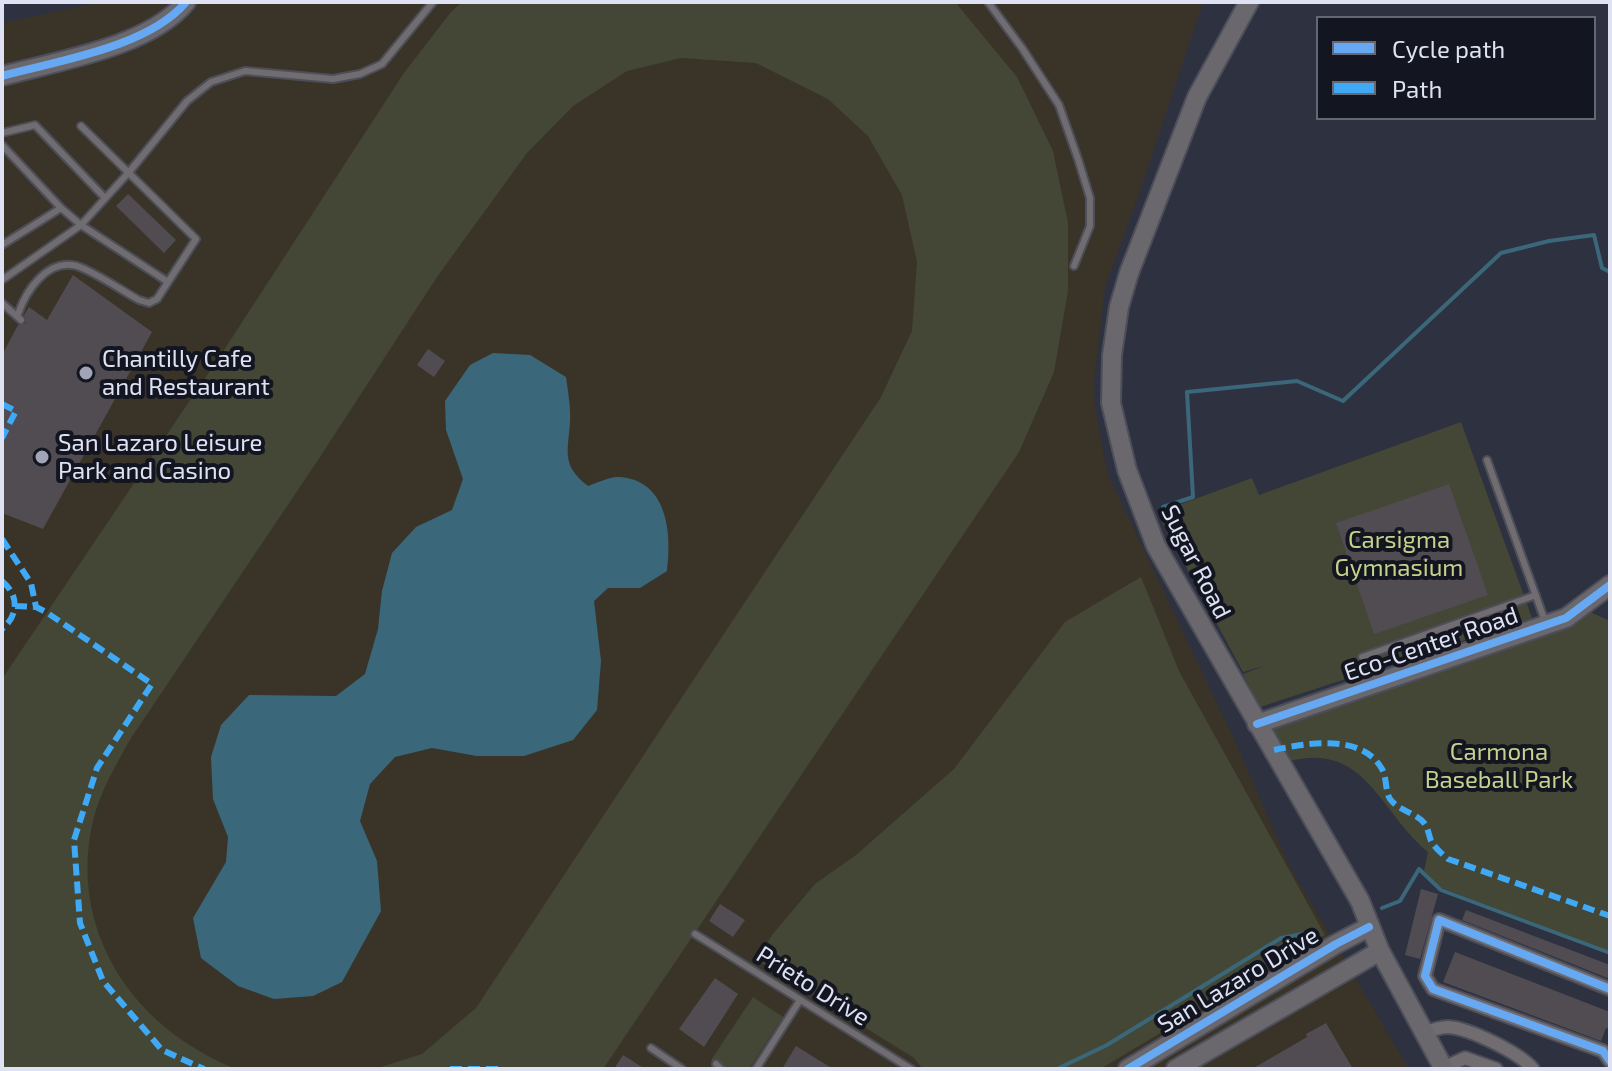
<!DOCTYPE html>
<html>
<head>
<meta charset="utf-8">
<style>
  body { margin:0 }
  #map { position:relative; width:1612px; height:1071px; overflow:hidden; background:#2e313f; font-family:"Exo 2",sans-serif }
  canvas { display:block }
  .frame { position:absolute; inset:0; border:4px solid #dfe2f3; pointer-events:none }
  .legend { position:absolute; left:1316px; top:16px; width:280px; height:104px; box-sizing:border-box; background:#131521; border:2px solid #656775; margin:0; padding:10px 14px; list-style:none; font-size:24px; color:#dfe2f3 }
  .legend li { display:flex; align-items:center; gap:16px; height:40px }
  .legend b { width:40px; border:2px solid #656775 }
</style>
</head>
<body>
<div id="map">
<canvas width="1612" height="1071"></canvas>
<div class="frame"></div>
<ul class="legend">
<li><b style="height:10px;background:#66a8f1"></b>Cycle path</li>
<li><b style="height:10px;background:#3fa9f5"></b>Path</li>
</ul>
</div>
<script>
const ctx = document.querySelector('canvas').getContext('2d');
ctx.lineJoin = 'round';
function paint(path, color) { ctx.fillStyle = color; ctx.fill(path, 'evenodd'); }
function stroke(path, color, width, dash) { ctx.strokeStyle = color; ctx.lineWidth = width; ctx.lineCap = dash ? 'butt' : 'round'; ctx.setLineDash(dash || []); ctx.stroke(path); }
function label(font, color, halo, rows, align = 'center') {
  ctx.font = font + ' "Exo 2",sans-serif'; ctx.lineWidth = 8; ctx.setLineDash([]); ctx.textBaseline = 'middle'; ctx.strokeStyle = halo; ctx.fillStyle = color; for (const [text, x, y, turn = 0] of rows) {
    ctx.save(); ctx.translate(x, y); ctx.rotate((+turn || 0) * Math.PI / 180); ctx.textAlign = isNaN(turn) ? turn : align; if (halo) ctx.strokeText(text, 0, 0); ctx.fillText(text, 0, 0); ctx.restore();
  }
}
const commercial = new Path2D(`
  M100 2H1203L1138 197 1105 287 1094 383 1095 408 1108 475 1234 739 1289 865 1409 1069H2V23Z`);
const green = new Path2D(`
  M462 2H955L1017 77 1053 151 1068 223V291L1054 372 1019 452 603 1069H375L422 1054 476 1008 881 397 912 331 917 262 902 195 868 136 828 99 756 63 681 58 627 71 573 106 527 153 437 277 316 463 131 738C116 765 100 791 93 821 72 911 113 995 188 1044 204 1054 219 1063 237 1069H2V679L224 350 404 73 451 12Z
  M1461 422 1532 618 1260 707 1243 674 1264 666 1243 672 1157 513 1252 478 1259 495Z
  M1141 577 1179 671 1325 935 1100 1069H923L914 1058 757 960 772 935 815 884 856 855 954 769 1065 622Z
  M1586 610 1610 621V952L1442 888 1424 871 1428 852C1380 813 1366 742 1290 761L1273 730 1565 623Z
  M753 997 783 1017 749 1069H725L711 1060Z`);
const water = new Path2D(`
  M493 353 530 355 566 377C568 392 571 408 570 422 568 452 561 465 588 486 597 483 609 477 618 477 668 479 672 534 667 571L640 588H608L594 601 601 661 597 710 573 740 524 756H477L432 748 395 757 370 784 360 821 377 861 381 911 342 982 313 996 274 999 238 986 201 958 193 918 226 862 228 837 213 799 211 757 221 725 249 695 336 696 365 674 378 629 382 591 392 553 416 527 452 510 463 479 446 430 445 401 470 365Z`);
const stream = new Path2D(`
  M1163 507 1193 497 1187 392 1297 381 1343 401 1501 253 1549 241 1594 235 1602 268 1610 272
  M1382 908 1400 901 1419 869 1441 890 1610 953
  M1057 1069 1107 1045 1281 938 1313 932`);
const building = new Path2D(`
  M128 194 176 240 164 253 116 206Z
  M73 275 152 332 43 529 2 513V355L18 325 26 323 24 315 29 307 47 320Z
  M428 349 445 361 434 377 417 365Z
  M1449 484 1488 595 1374 634 1336 523Z
  M1421 889 1438 894 1420 959 1405 955Z
  M720 904 745 920 733 937 709 921Z
  M1466 910 1610 965V979L1462 920Z
  M1455 952 1610 1012V1029L1606 1028 1601 1041 1443 982Z
  M715 978 738 994 704 1047 679 1029Z
  M1326 1023 1353 1069H1252L1307 1037 1306 1034Z
  M796 1046 833 1069H782Z
  M623 1055 645 1069H614Z`);
const lane = new Path2D(`
  M988 2 1022 48 1059 105 1078 159 1090 198V226L1074 266
  M2 133 35 125 105 198
  M2 145 61 208 81 225 168 282
  M2 245 61 208
  M2 280 81 225 130 171 187 101 211 82 245 71 333 79 360 74 382 64 433 2
  M2 303 21 320
  M18 314C26 291 47 258 77 266 95 272 121 290 139 300L149 303 157 299 196 239 81 126
  M1487 460 1545 621
  M1362 657 1536 595
  M695 934 911 1069
  M651 1048 682 1069
  M716 1064 721 1069
  M756 1069 800 1000`);
const street = new Path2D(`
  M1610 989 1439 920 1425 976 1433 989 1603 1051 1610 1061
  M1422 1032C1430 1031 1440 1027 1448 1027 1469 1028 1520 1053 1533 1069
  M1443 1068 1465 1058 1496 1069`);
const secondary = new Path2D(`
  M1249 2 1197 97 1129 273 1119 307 1112 355 1111 403 1127 470 1156 546 1360 901 1380 951 1444 1069
  M2 76C57 61 149 47 186 2
  M1257 724 1566 618 1610 585
  M1128 1069 1336 944 1369 927
  M1176 1069 1380 951`);
const quiet = new Path2D(`
  M2 404 16 411 2 438
  M2 539 31 583 36 607
  M2 581C19 595 19 615 2 629
  M15 606 36 607 46 612 152 684 97 768 74 840 80 923 103 981 162 1050 204 1069
  M1274 750C1306 743 1362 733 1382 769 1387 778 1385 791 1390 799 1399 811 1417 813 1425 824 1428 828 1429 836 1431 841 1435 848 1442 854 1448 859L1610 916
  M450 1069H504`);
const cycleway = new Path2D(`
  M2 76C57 61 149 47 186 2
  M1257 724 1566 618 1610 585
  M1610 989 1439 920 1425 976 1433 989 1603 1051 1610 1061
  M1128 1069 1336 944 1369 927`);
const markers = [
  [86,373,8,"#a1a4b4"],
  [42,457,8,"#a1a4b4"]
];
const poiNames = [
  ["Chantilly Cafe",102,359],
  ["and Restaurant",102,387],
  ["San Lazaro Leisure",58,443],
  ["Park and Casino",58,471]
];
const parkNames = [
  ["Carsigma",1399,540],
  ["Gymnasium",1399,568],
  ["Carmona",1499,752],
  ["Baseball Park",1499,780]
];
const streetNames = [
  ["Sugar Road",1196,562,63],
  ["Eco-Center Road",1431,644,-19],
  ["San Lazaro Drive",1238,980,-31],
  ["Prieto Drive",813,986,32]
];
paint(commercial, '#3a3428');
paint(green, '#444735');
paint(water, '#3b677b');
stroke(stream, '#3b677b', 4);
paint(building, '#504c52');
stroke(lane, '#4c4e5a', 10);
stroke(street, '#4c4e5a', 16);
stroke(secondary, '#4c4e5a', 22);
stroke(lane, '#716c6f', 6);
stroke(street, '#716c6f', 12);
stroke(secondary, '#6a676d', 18);
stroke(quiet, '#3fa9f5', 6, [12, 6]);
stroke(cycleway, '#66a8f1', 8);
for (const [x, y, r, color] of markers) { const dot = new Path2D(); dot.arc(x, y, r, 0, 2 * Math.PI); ctx.fillStyle = color; ctx.fill(dot); stroke(dot, '#131521', 3); }
label('24px', '#dfe2f3', '#131521', poiNames, 'left');
label('24px', '#c6d18b', '#131521', parkNames);
label('24px', '#dfe2f3', '#131521', streetNames);
</script>
</body>
</html>
